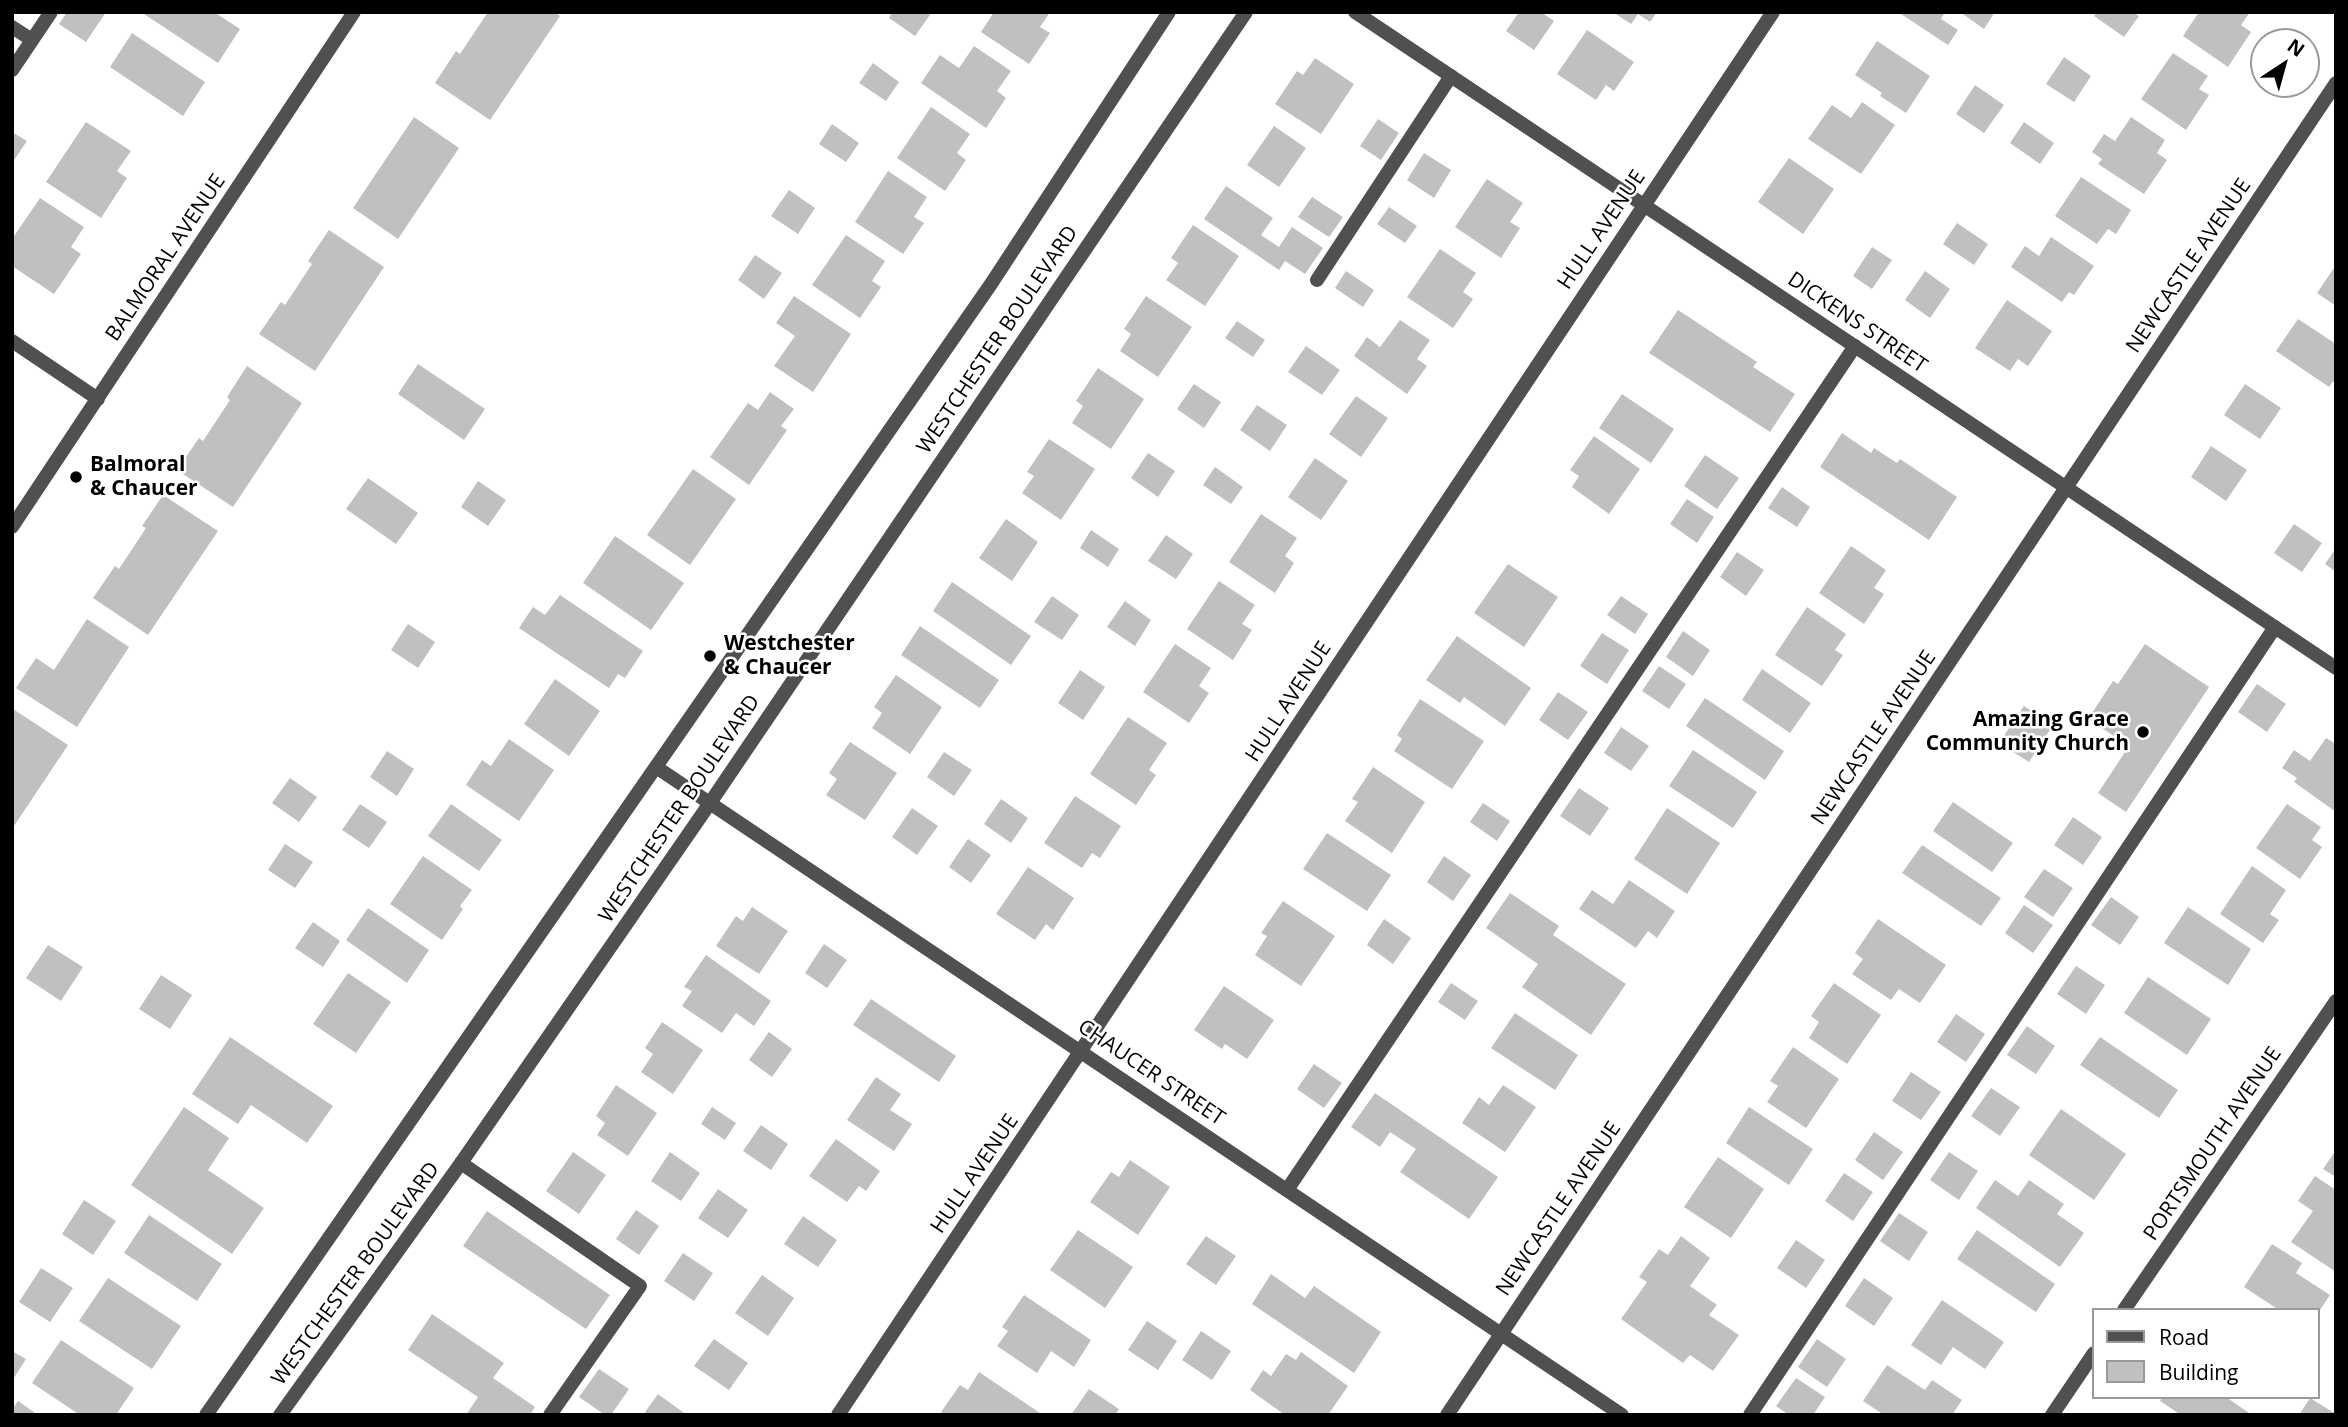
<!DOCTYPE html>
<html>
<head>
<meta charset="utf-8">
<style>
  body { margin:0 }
  #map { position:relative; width:2348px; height:1427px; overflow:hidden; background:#fff; font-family:"Open Sans",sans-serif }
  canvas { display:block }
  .frame { position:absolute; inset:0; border:14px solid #000; pointer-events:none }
  .legend { position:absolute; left:2092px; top:1308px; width:228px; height:91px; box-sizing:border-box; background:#fff; border:2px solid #999; margin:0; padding:9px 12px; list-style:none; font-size:21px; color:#000 }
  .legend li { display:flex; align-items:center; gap:14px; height:35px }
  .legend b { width:35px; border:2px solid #999 }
  .north { position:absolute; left:2250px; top:28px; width:70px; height:70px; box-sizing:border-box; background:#fff; border:2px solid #999; border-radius:50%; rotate:36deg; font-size:19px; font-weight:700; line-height:28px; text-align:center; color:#000 }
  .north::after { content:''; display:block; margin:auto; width:24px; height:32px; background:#000; clip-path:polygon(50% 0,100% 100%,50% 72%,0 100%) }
</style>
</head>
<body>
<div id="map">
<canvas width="2348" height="1427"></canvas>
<div class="frame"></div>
<ul class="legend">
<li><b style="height:9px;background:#505050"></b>Road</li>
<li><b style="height:19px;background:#c0c0c0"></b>Building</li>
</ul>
<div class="north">N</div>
</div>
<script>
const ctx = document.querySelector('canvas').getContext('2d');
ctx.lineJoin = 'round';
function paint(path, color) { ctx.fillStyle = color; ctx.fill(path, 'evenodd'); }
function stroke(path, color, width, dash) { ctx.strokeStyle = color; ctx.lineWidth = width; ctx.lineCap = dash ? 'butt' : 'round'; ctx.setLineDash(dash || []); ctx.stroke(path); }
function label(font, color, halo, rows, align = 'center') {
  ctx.font = font + ' "Open Sans",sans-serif'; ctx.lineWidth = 5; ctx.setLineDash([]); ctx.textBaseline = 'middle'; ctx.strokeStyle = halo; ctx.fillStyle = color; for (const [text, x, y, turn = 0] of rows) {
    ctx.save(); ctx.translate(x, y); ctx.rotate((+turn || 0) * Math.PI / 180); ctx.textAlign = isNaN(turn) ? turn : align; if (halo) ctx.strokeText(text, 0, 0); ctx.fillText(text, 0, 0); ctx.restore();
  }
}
const building = new Path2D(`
  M67 12H106L86 42 59 24Z
  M146 12H214L240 29 218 63 144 14Z
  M488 12H554L560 16 490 120 435 83 456 51 460 54Z
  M892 12H932L915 36 889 18Z
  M994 12H1050L1040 27 1050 33 1029 64 981 32Z
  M1519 12H1541L1554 21 1534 50 1506 31Z
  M1613 12H1657L1650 22 1638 14 1631 24Z
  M1898 12H1945L1941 19 1958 30 1948 45Z
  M1960 12H1995L1984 29Z
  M2097 12H2132L2139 16 2124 37 2094 16Z
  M2199 12H2250L2241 25 2251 32 2228 67 2183 36Z
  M1587 30 1634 62 1614 91 1606 85 1596 100 1557 74Z
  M132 33 205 82 183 116 110 67Z
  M1877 41 1930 76 1906 113 1880 96 1882 93 1855 75Z
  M974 46 1011 71 997 91 1006 98 986 128 921 83 940 55 959 68Z
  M2173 53 2208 76 2199 89 2209 95 2186 130 2141 99Z
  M2064 57 2091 76 2074 102 2046 84Z
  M1315 58 1354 84 1321 134 1275 104 1297 71 1303 75Z
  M873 63 899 82 886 101 859 83Z
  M1975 85 2004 105 1984 133 1956 114Z
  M1862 102 1895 125 1861 174 1808 139 1832 105 1851 118Z
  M931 107 970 134 957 153 966 160 945 191 897 158Z
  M414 117 459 148 398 239 353 208Z
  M2131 117 2165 140 2157 153 2167 160 2144 194 2098 164 2102 159 2092 152 2104 134 2115 141Z
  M1378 119 1399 133 1381 160 1360 146Z
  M86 122 131 151 117 171 127 178 101 218 46 182Z
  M2024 122 2054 143 2040 164 2010 143Z
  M832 124 859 143 846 162 819 144Z
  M1274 126 1306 148 1279 187 1247 165Z
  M12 132 27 141 12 163Z
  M1424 153 1451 170 1434 198 1407 180Z
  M1789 158 1834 189 1803 234 1758 202Z
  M888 171 927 197 914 217 924 223 903 254 855 222Z
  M2081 177 2131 210 2116 234 2108 229 2097 244 2055 216Z
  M1487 179 1523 203 1510 222 1520 228 1501 258 1455 227Z
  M1226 186 1273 218 1261 235 1279 247 1292 227 1323 248 1305 274 1285 261 1279 270 1204 219Z
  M789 190 815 208 798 234 771 216Z
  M1312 197 1343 217 1329 237 1298 217Z
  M40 198 84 227 71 247 81 254 54 294 12 266V239Z
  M1389 207 1417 226 1405 243 1377 224Z
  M1957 223 1988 244 1974 265 1943 244Z
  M1193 225 1239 256 1205 306 1166 280 1178 263 1171 258Z
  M329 230 384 267 315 371 259 334 281 302 285 305 312 264 308 261Z
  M846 235 885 261 872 281 881 287 860 318 812 285Z
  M2051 237 2094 266 2074 295 2069 292 2062 302 2011 267 2025 246 2039 256Z
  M1872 247 1892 260 1872 289 1853 276Z
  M1440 249 1476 273 1463 292 1473 299 1453 328 1407 297Z
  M755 255 782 273 764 299 738 280Z
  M2336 265V306L2317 293Z
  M1346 271 1374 290 1363 307 1335 288Z
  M1925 271 1950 289 1930 318 1905 300Z
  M794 296 851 334 813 392 774 366 795 336 776 323Z
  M1146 296 1192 327 1158 377 1120 351 1131 334 1124 329Z
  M2007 300 2052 331 2028 366 2018 359 2010 371 1975 348Z
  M1678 310 1757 362 1753 367 1795 394 1770 432 1649 353Z
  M2298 319 2336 344V378L2329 387 2276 351Z
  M1400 320 1430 340 1417 359 1427 366 1407 394 1354 356 1367 337 1380 347Z
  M1237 321 1265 340 1253 357 1225 338Z
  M1306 346 1340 370 1322 395 1288 372Z
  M418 364 485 409 464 440 398 394Z
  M247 366 302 403 233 507 177 470 199 438 203 441 230 400 227 397Z
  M1098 368 1144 399 1111 449 1072 423 1083 406 1076 401Z
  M1194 384 1221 402 1204 428 1177 409Z
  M2245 384 2281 408 2260 439 2224 415Z
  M770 392 794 409 781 426 787 430 749 485 710 457 748 403 758 410Z
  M1622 394 1674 429 1651 463 1599 428Z
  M1356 396 1388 418 1361 457 1329 434Z
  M1257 405 1287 425 1270 451 1240 430Z
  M1842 433 1871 453 1874 448 1897 463 1900 459 1957 497 1929 540 1820 467Z
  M1594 436 1640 469 1609 514 1572 487 1579 476 1570 470Z
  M1049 439 1095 469 1061 520 1022 493 1034 476 1027 472Z
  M2211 446 2247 470 2226 501 2191 477Z
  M1148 453 1175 471 1158 497 1131 478Z
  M1705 455 1739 478 1717 509 1684 486Z
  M1315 458 1348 481 1321 520 1288 497Z
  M1215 467 1243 487 1231 504 1203 485Z
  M693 469 736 499 690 565 647 535Z
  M368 478 418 513 396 544 346 509Z
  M478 481 506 500 488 526 461 507Z
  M1782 487 1810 507 1797 527 1768 508Z
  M163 495 218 531 148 635 93 598 115 566 119 569 146 528 142 526Z
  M1687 499 1714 517 1697 543 1670 524Z
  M1261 514 1297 538 1285 556 1294 563 1275 593 1229 562Z
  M1006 519 1038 542 1012 581 979 558Z
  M2294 524 2322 543 2302 572 2274 553Z
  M1091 530 1119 549 1108 567 1080 548Z
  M1166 535 1193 554 1176 579 1148 561Z
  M615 536 684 583 651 630 583 583Z
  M1851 546 1886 570 1874 588 1884 594 1864 624 1819 593Z
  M2336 548V572L2325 564Z
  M1737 552 1764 570 1746 596 1720 577Z
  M1508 564 1558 597 1524 647 1474 613Z
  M1219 581 1255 605 1242 624 1252 630 1233 660 1187 629Z
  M952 582 1031 636 1011 665 933 611Z
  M560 595 643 651 625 678 618 674 609 688 519 628 533 607 545 615Z
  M1052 596 1079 615 1062 640 1034 622Z
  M1621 596 1648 614 1635 634 1607 615Z
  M1125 601 1151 620 1135 646 1107 627Z
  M1807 607 1846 634 1835 650 1843 655 1822 686 1775 655Z
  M87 619 129 647 77 727 16 688 36 658 54 670Z
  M408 624 435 642 418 668 391 650Z
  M920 626 999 680 980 708 901 655Z
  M1683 631 1710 650 1693 676 1666 657Z
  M1602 633 1629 650 1607 684 1580 666Z
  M1457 636 1531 688 1505 726 1464 697 1460 703 1426 680Z
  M1175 644 1211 668 1199 686 1209 693 1189 723 1143 692Z
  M2145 644 2209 687 2126 812 2098 793 2129 746 2088 719 2113 681 2118 684Z
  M1659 666 1686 684 1669 709 1642 691Z
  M1762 669 1811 703 1790 733 1742 700Z
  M1080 670 1105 687 1083 720 1058 703Z
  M896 675 942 707 910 754 872 728 882 713 874 707Z
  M555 679 600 711 569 756 524 724Z
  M2257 684 2286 704 2267 732 2238 712Z
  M1558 692 1588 712 1568 740 1539 720Z
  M1705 698 1784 751 1765 780 1686 726Z
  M1420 699 1484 741 1452 789 1394 751 1402 739 1397 735Z
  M2024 706 2053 725 2029 762 1999 743Z
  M13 709 68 745 12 829V711Z
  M1128 717 1167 743 1149 770 1156 775 1136 805 1090 774Z
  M1621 727 1649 746 1631 771 1604 753Z
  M2326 738 2336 744V812L2294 782 2297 778 2282 768 2294 750 2310 761Z
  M509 739 554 770 519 821 466 785 482 760 491 766Z
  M850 742 897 773 865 820 826 795 837 779 829 773Z
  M1693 750 1757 792 1733 828 1669 786Z
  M387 751 414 769 397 796 370 777Z
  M944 752 972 770 954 796 927 777Z
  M1373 767 1425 802 1392 853 1345 821 1358 802 1352 799Z
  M290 778 317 797 299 822 272 803Z
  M1579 788 1609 808 1590 836 1560 816Z
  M1075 796 1121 826 1100 858 1092 853 1082 868 1044 843Z
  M1001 799 1028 818 1011 843 984 824Z
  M1953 802 2013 843 1992 872 1933 831Z
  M1483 803 1510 821 1497 841 1470 822Z
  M360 804 387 822 369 848 342 830Z
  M451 804 502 840 479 871 428 836Z
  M2287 804 2321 827 2312 840 2322 847 2300 879 2256 848Z
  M912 808 938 826 917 855 892 837Z
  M1667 808 1720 843 1687 894 1634 859Z
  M2073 817 2102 837 2083 865 2054 845Z
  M1327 833 1391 875 1367 911 1303 869Z
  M968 839 991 855 971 883 949 867Z
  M285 844 313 862 295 888 268 870Z
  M1922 845 2001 898 1981 926 1902 873Z
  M423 856 472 890 460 906 463 909 442 940 390 904Z
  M1444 856 1471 875 1453 901 1427 882Z
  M2252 866 2286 890 2270 914 2279 920 2263 943 2220 914Z
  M1028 867 1074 898 1053 930 1046 924 1035 940 996 914Z
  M2044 869 2073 888 2053 917 2024 897Z
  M1629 880 1675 911 1657 938 1648 931 1636 948 1579 909 1592 890 1613 904Z
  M1510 893 1559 926 1553 935 1626 984 1591 1035 1522 987 1538 964 1486 928Z
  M2111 897 2139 917 2120 945 2091 925Z
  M1283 901 1335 936 1301 986 1255 955 1267 936 1261 933Z
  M2024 905 2053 925 2033 953 2005 933Z
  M752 907 788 931 759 974 716 946 736 916 743 921Z
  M2188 907 2251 949 2228 985 2164 943Z
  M368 908 429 950 407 983 346 940Z
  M1384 919 1411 938 1393 964 1367 945Z
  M1878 919 1946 965 1920 1003 1899 989 1891 1000 1852 974 1863 959 1855 953Z
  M313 922 340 941 323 967 295 948Z
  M824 944 847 960 827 988 805 973Z
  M48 945 83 967 61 1001 26 978Z
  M706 955 771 1001 754 1026 736 1013 722 1033 682 1006 692 991 684 987Z
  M2076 966 2105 985 2086 1014 2057 994Z
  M348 973 391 1002 356 1053 313 1024Z
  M161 975 192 995 170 1029 139 1009Z
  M2148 977 2211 1019 2187 1055 2124 1013Z
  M1451 983 1478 1001 1465 1020 1438 1002Z
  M1834 983 1881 1015 1847 1064 1809 1038 1819 1022 1811 1016Z
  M1224 986 1274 1020 1247 1059 1225 1044 1222 1049 1194 1030Z
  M871 999 956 1056 939 1082 853 1025Z
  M1515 1013 1578 1055 1555 1090 1491 1048Z
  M1956 1014 1985 1034 1966 1062 1937 1042Z
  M662 1022 703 1050 673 1094 641 1072 653 1054 645 1048Z
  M2027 1026 2055 1046 2036 1074 2007 1055Z
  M769 1032 792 1049 772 1077 749 1060Z
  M230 1037 333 1106 307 1143 251 1105 238 1124 192 1094Z
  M2100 1037 2178 1090 2159 1118 2080 1065Z
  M1793 1047 1839 1079 1806 1128 1767 1102 1778 1086 1770 1081Z
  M1314 1064 1342 1083 1324 1108 1297 1089Z
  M1911 1072 1941 1092 1921 1120 1892 1101Z
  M876 1077 901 1094 890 1110 912 1124 894 1151 847 1120Z
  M616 1085 657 1113 628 1156 597 1135 605 1123 596 1116Z
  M1503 1085 1536 1107 1505 1152 1462 1123 1479 1097 1489 1105Z
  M1991 1088 2020 1107 2000 1136 1971 1116Z
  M1375 1093 1498 1177 1469 1219 1400 1172 1416 1149 1390 1132 1380 1147 1351 1127Z
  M184 1107 229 1138 208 1170 264 1208 232 1254 131 1185Z
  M712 1107 736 1123 725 1140 701 1124Z
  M1749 1107 1813 1149 1789 1185 1726 1143Z
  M2061 1109 2126 1154 2094 1200 2029 1155Z
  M761 1125 788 1144 771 1170 743 1151Z
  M1874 1132 1903 1152 1883 1180 1855 1160Z
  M836 1139 880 1171 866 1191 859 1186 847 1202 809 1176Z
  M2336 1150V1177L2323 1169Z
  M573 1152 606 1175 579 1214 546 1191Z
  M670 1152 700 1173 681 1201 651 1181Z
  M1949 1152 1978 1171 1959 1200 1930 1180Z
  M1718 1157 1764 1189 1731 1238 1684 1207Z
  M1130 1160 1170 1187 1138 1235 1090 1202 1111 1172 1119 1177Z
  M1844 1173 1873 1192 1853 1221 1825 1201Z
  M2315 1176 2336 1190V1272L2291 1242 2313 1211 2298 1201Z
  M1995 1180 2018 1196 2029 1180 2064 1204 2057 1214 2084 1233 2060 1267 1976 1208Z
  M718 1189 748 1210 728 1238 698 1218Z
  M84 1200 116 1221 93 1255 62 1234Z
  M636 1210 659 1226 639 1255 616 1239Z
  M487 1211 610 1295 586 1329 463 1246Z
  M1899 1213 1928 1232 1909 1261 1880 1241Z
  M149 1215 222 1264 197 1301 124 1253Z
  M803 1216 837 1240 818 1267 784 1244Z
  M1078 1230 1133 1267 1105 1308 1050 1270Z
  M1977 1230 2055 1284 2036 1312 1957 1259Z
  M1206 1236 1236 1256 1216 1285 1186 1264Z
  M1681 1236 1710 1258 1690 1286 1717 1305 1709 1315 1739 1335 1713 1371 1690 1355 1683 1363 1621 1319 1647 1282 1639 1277 1659 1249 1668 1255Z
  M1796 1240 1825 1260 1806 1288 1777 1268Z
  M2272 1244 2302 1263 2296 1273 2330 1295 2318 1313V1310H2279L2244 1287Z
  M683 1253 713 1273 694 1301 664 1281Z
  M41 1268 73 1288 50 1322 19 1302Z
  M1271 1274 1305 1298 1314 1286 1381 1332 1354 1373 1252 1304Z
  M762 1275 794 1298 768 1336 735 1313Z
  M108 1278 181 1326 152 1369 79 1321Z
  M1864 1278 1893 1298 1874 1326 1845 1306Z
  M1024 1295 1091 1340 1074 1367 1051 1351 1037 1373 997 1346 1008 1331 1002 1327Z
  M1942 1300 2004 1342 1985 1369 1953 1347 1941 1365 1911 1345Z
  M432 1314 504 1363 493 1378 535 1407 530 1415H466L478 1397 408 1350Z
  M1147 1321 1177 1341 1158 1370 1128 1350Z
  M1201 1331 1231 1351 1212 1380 1182 1360Z
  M714 1339 748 1363 729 1390 694 1366Z
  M1817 1339 1846 1359 1827 1387 1798 1367Z
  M61 1340 134 1388 116 1415H80L32 1383Z
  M12 1351 26 1359 12 1381Z
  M1301 1352 1348 1386 1328 1415H1285L1250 1390 1263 1370 1271 1376 1286 1354 1296 1360Z
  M1887 1365 1925 1390 1932 1380 1962 1400 1952 1415H1884L1863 1401Z
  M599 1369 629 1389 611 1415H605L579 1397Z
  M979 1372 1043 1415H945L941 1412 960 1385 968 1390Z
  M1796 1378 1825 1397 1813 1415H1789L1776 1406Z
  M1089 1389 1119 1409 1115 1415H1071Z
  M658 1394 687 1415H643Z
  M2162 1397H2226L2252 1415H2181L2160 1401Z
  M2310 1398 2336 1414V1415H2299Z
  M18 1401 38 1415H12V1409Z`);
const service = new Path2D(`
  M12 27 32 40
  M12 70 51 12
  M1317 280 1451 76
  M461 1163 640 1286 550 1415
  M1287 1190 1855 346
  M1750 1415 2275 627`);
const minor = new Path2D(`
  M1355 12 2336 668
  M12 341 98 399
  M12 527 354 12
  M656 767 1622 1415
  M2124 1310 2336 1001
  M838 1415C1152 949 1459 478 1773 12
  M1447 1415 2336 83
  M2052 1415 2094 1353`);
const tertiary = new Path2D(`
  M206 1415 991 284 1169 12
  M280 1415 461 1163 710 803 1246 12`);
const markers = [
  [76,477,7,"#000"],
  [710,656,7,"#000"],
  [2143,732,7,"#000"]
];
const streetNames = [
  ["HULL AVENUE",1602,230,-56],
  ["BALMORAL AVENUE",166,258,-56],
  ["NEWCASTLE AVENUE",2189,266,-56],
  ["DICKENS STREET",1857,323,34],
  ["WESTCHESTER BOULEVARD",998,340,-56],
  ["HULL AVENUE",1289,702,-57],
  ["NEWCASTLE AVENUE",1874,738,-56],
  ["WESTCHESTER BOULEVARD",680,809,-56],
  ["CHAUCER STREET",1151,1073,34],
  ["PORTSMOUTH AVENUE",2213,1144,-56],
  ["HULL AVENUE",975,1174,-56],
  ["NEWCASTLE AVENUE",1559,1209,-56],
  ["WESTCHESTER BOULEVARD",356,1274,-54]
];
const poiNames = [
  ["Balmoral",90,465],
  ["& Chaucer",90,489],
  ["Westchester",724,644],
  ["& Chaucer",724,668],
  ["Amazing Grace",2129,720,"right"],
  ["Community Church",2129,744,"right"]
];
paint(building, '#c0c0c0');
stroke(service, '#505050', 14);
stroke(minor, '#505050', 14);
stroke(tertiary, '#505050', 14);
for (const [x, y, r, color] of markers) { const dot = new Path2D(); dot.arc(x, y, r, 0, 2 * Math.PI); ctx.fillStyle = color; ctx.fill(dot); stroke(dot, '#fff', 2.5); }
label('21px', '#000', '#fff', streetNames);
label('bold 21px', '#000', '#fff', poiNames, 'left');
</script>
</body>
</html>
